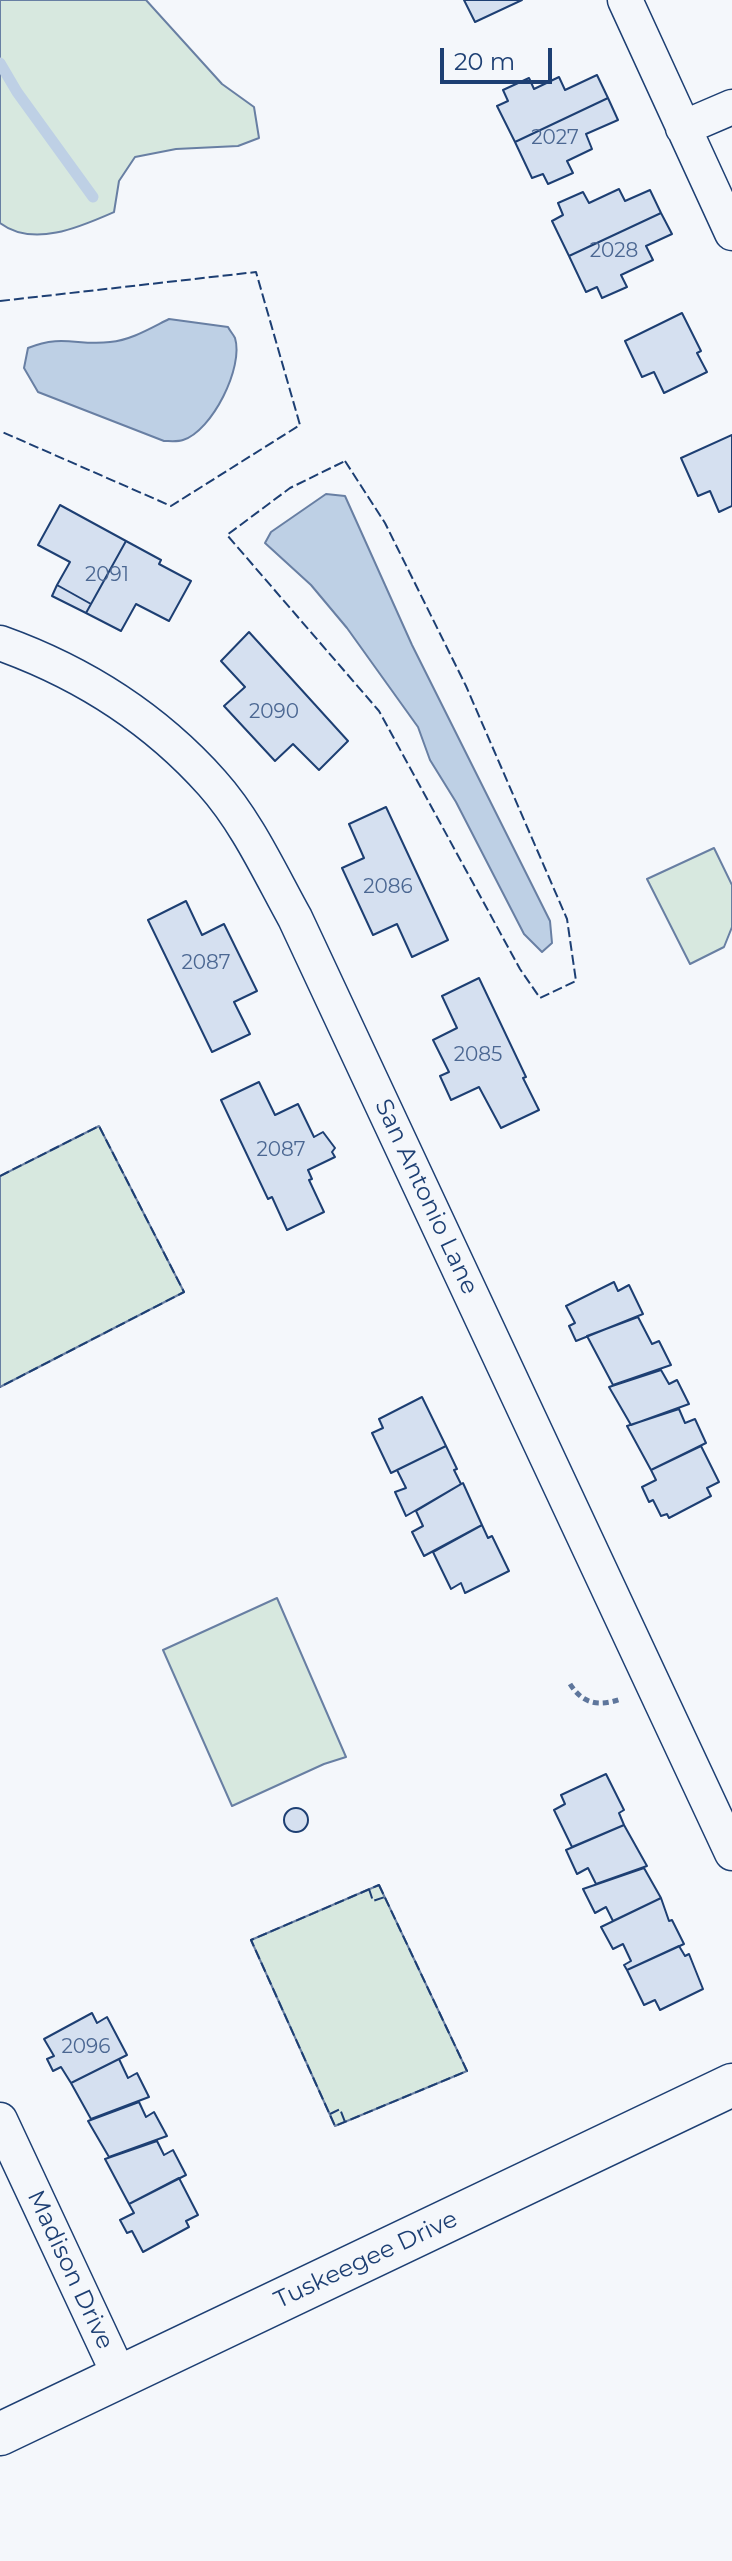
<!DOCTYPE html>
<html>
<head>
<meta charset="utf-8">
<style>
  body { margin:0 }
  #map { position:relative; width:732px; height:2561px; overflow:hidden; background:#f4f7fb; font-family:Montserrat,sans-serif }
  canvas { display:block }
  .scale { position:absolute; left:440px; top:48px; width:112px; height:36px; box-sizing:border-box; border:4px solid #1d3f73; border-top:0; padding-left:10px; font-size:24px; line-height:28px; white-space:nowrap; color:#1d3f73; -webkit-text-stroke:6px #f4f7fb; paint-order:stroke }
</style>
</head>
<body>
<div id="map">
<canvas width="732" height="2561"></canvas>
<div class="scale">20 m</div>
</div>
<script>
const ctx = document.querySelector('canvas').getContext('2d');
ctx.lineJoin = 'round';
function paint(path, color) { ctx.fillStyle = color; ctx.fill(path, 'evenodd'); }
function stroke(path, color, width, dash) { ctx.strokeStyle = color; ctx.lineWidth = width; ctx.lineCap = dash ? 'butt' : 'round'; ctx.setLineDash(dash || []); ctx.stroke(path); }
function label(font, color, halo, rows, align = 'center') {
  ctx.font = font + ' Montserrat,sans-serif'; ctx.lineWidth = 6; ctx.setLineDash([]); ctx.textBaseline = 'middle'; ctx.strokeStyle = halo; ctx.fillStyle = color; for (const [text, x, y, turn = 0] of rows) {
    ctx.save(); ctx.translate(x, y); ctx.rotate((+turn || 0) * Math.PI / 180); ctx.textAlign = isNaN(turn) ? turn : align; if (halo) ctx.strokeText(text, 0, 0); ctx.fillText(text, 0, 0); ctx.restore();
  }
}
const green = new Path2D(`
  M0 0H146L222 84 254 107 259 138 238 146 176 149 135 157 119 181 114 212C80 227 33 248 0 223Z
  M714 848 732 885V927L724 947 690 964 647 879Z
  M99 1126 184 1292 0 1387V1176Z
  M277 1598 346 1757 324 1764 232 1806 163 1650Z
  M379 1885 467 2071 335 2126 251 1940Z`);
const water = new Path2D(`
  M169 319 228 327C230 331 233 334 235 338 244 367 212 431 183 440 178 442 169 441 164 441L38 392 24 368 28 348C62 334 78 346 110 342 131 340 149 329 169 319Z
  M326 494 345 496 412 645 550 921 552 943 542 952 524 934 456 802 430 760 418 727 347 628 311 585 265 543 271 532Z`);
const stream = new Path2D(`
  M0 63 17 92 93 197`);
const building = new Path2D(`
  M464 0H522L475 22Z
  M597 75 608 98 515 142 497 106 508 101 503 90 529 78 534 89 559 77 565 90Z
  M608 98 618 120 586 134 592 149 567 161 573 173 548 184 543 174 532 178 515 142Z
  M619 189 625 201 650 190 661 213 569 256 552 221 563 215 558 203 583 192 589 203Z
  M661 213 672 234 646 246 653 260 621 275 627 287 602 298 597 287 586 292 569 256Z
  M682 313 701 351 697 353 707 372 664 393 654 372 642 377 625 341Z
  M732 435V506L719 512 710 491 698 496 681 458Z
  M60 505 126 541 91 604 57 585 70 562 38 545Z
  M126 541 161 560 159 564 191 581 169 621 136 604 121 631 86 613Z
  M57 585 91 604 86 613 52 596Z
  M249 632 348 741 319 770 293 744 275 761 224 706 245 687 221 661Z
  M386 807 448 940 412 957 397 924 373 935 342 868 364 858 349 824Z
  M186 901 202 935 224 924 257 991 234 1002 250 1034 212 1052 148 920Z
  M479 978 526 1077 523 1078 539 1110 501 1128 479 1087 451 1100 440 1076 449 1072 433 1040 457 1028 442 996Z
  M259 1082 275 1115 298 1104 314 1137 323 1132 335 1148 332 1152 335 1157 308 1170 312 1179 309 1180 324 1212 287 1230 272 1197 268 1199 221 1100Z
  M614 1282 618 1291 629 1285 643 1314 576 1341 569 1326 575 1323 566 1306Z
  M638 1317 652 1344 659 1341 671 1365 613 1385 587 1336Z
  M661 1370 669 1384 677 1380 689 1404 631 1425 609 1387Z
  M422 1397 446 1446 391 1473 372 1433 383 1428 379 1419Z
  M679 1409 685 1423 695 1419 706 1443 651 1470 627 1426Z
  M446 1446 457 1469 454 1470 461 1484 406 1516 395 1492 406 1488 397 1470Z
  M701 1446 719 1482 707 1488 711 1496 669 1518 667 1514 661 1516 653 1500 649 1502 642 1487 656 1480 651 1470Z
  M463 1483 482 1525 424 1556 412 1532 423 1526 416 1511Z
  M482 1525 488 1538 492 1536 509 1571 465 1593 461 1583 451 1589 433 1552Z
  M606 1774 624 1810 619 1813 624 1825 572 1847 554 1810 565 1804 561 1795Z
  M284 1820a12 12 0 1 1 24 0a12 12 0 1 1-24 0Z
  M624 1825 647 1866 596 1884 588 1868 577 1874 566 1850Z
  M644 1868 661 1898 613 1921 606 1907 595 1913 583 1889Z
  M661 1898 669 1921 672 1920 684 1944 627 1970 624 1965 631 1961 623 1944 613 1949 601 1927Z
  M679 1946 685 1956 689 1954 703 1989 660 2010 655 2000 644 2005 627 1970Z
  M92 2013 97 2023 107 2017 127 2055 71 2083 61 2067 53 2071 47 2059 54 2056 44 2039Z
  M119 2059 128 2078 137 2073 149 2097 91 2119 71 2083Z
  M139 2102 146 2117 154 2112 167 2136 109 2157 88 2121Z
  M157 2141 164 2155 173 2150 186 2175 129 2204 105 2159Z
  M179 2178 198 2215 186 2221 189 2227 143 2252 132 2231 127 2233 120 2220 134 2213 129 2204Z`);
const path = new Path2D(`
  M570 1684C583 1704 598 1707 621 1699`);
const minor = new Path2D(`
  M625 0 732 233
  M683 128 732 107
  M0 643C81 672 154 718 212 783 247 822 270 873 295 918L732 1853
  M0 2120 120 2377`);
const tertiary = new Path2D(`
  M0 2434 732 2085`);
const fence = new Path2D(`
  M0 301 256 272 300 425 171 506 0 431
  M345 461 385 523 466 686 567 919 576 981 540 998 520 969 379 711 227 535 290 488Z
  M0 1176 99 1126 184 1292 0 1387
  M379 1885 467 2071 335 2126 251 1940Z
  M369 1889 373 1901 385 1897
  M330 2114 340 2109 345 2122`);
const numberNames = [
  ["2027",555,138],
  ["2028",614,251],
  ["2091",107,575],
  ["2090",274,712],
  ["2086",388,887],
  ["2087",206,963],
  ["2085",478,1055],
  ["2087",281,1150],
  ["2096",86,2047]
];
const streetNames = [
  ["San Antonio Lane",426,1197,65],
  ["Tuskeegee Drive",366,2260,-25],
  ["Madison Drive",70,2270,65]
];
paint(green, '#d7e8df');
stroke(green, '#687fa3', 2);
paint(water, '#bed0e5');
stroke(water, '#687fa3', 2);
stroke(stream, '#bed0e5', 11);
paint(building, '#d5e0f0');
stroke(building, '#1d3f73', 2);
stroke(minor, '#1d3f73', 37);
stroke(tertiary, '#1d3f73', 45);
stroke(path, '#5e769c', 5, [6, 4]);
stroke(minor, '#f4f7fb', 34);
stroke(tertiary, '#f4f7fb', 42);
stroke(fence, '#1d3f73', 2, [10, 4]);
label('20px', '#4b6792', null, numberNames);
label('24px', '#1d3f73', '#f4f7fb', streetNames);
</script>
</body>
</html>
